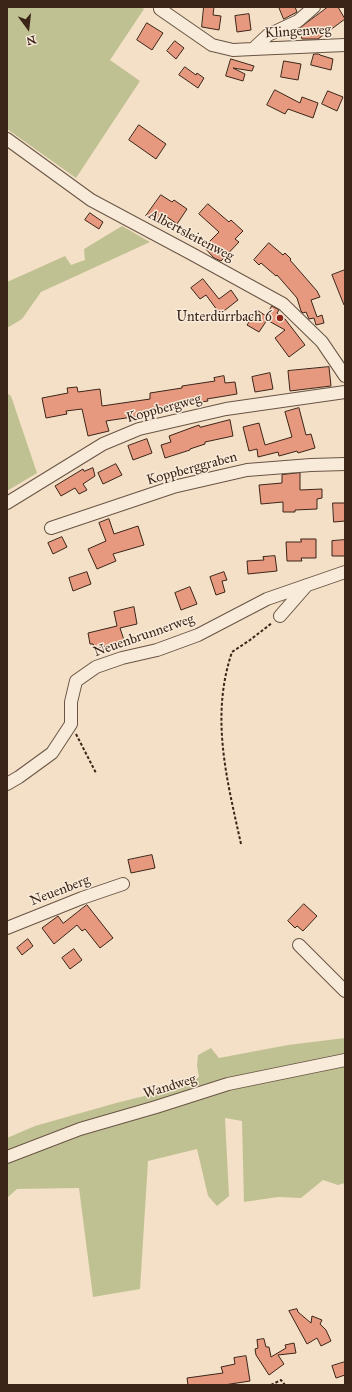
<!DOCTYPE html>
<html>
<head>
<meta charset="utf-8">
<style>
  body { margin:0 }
  #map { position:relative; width:352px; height:1392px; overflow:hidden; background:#f4e0c6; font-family:"IM FELL Great Primer",serif }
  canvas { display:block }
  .frame { position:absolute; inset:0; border:8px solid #3b2519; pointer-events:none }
  .north { position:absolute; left:8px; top:8px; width:40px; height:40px; -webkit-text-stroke:3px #f8ebda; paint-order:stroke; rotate:165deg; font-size:11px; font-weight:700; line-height:16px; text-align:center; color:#3b2519 }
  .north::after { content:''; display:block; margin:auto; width:14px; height:18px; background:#3b2519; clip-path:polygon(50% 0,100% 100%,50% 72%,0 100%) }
</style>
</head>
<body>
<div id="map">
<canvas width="352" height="1392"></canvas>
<div class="frame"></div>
<div class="north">N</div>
</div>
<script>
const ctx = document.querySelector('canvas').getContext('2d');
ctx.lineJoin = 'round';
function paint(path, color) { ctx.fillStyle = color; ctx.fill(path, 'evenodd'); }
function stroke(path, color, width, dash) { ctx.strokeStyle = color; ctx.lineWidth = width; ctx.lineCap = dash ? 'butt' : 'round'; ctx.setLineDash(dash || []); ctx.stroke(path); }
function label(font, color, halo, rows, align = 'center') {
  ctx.font = font + ' "IM FELL Great Primer",serif'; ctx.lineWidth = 3; ctx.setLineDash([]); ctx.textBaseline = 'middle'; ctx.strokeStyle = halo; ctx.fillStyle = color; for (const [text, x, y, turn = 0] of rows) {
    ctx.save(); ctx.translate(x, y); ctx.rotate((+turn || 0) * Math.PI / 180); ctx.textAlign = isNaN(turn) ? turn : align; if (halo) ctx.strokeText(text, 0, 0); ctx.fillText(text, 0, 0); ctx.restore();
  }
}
const green = new Path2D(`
  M7 7H141L144 9 110 60 140 81 76 178 7 129Z
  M122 226 150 242 41 292 22 319 7 328V282L65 256 71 265 85 260 84 249Z
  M7 393 11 396 37 473 7 491Z
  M345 1038V1183L338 1185 323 1180 301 1198 278 1197 244 1202 242 1121 225 1118 229 1196 217 1206 208 1196 197 1149 148 1161 140 1289 93 1297 79 1188 17 1189 7 1198V1138L35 1126 116 1103 185 1086 199 1077 197 1066 198 1055 211 1048 219 1058 288 1045Z`);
const building = new Path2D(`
  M204 7H214L213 15 221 16 219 30 202 27Z
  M279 7H295L297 12 284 19Z
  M328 7H338L345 19 318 39H302L299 29Z
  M249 14 251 30 237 32 235 16Z
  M147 23 163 33 152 50 137 40Z
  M175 41 184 48 176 59 167 51Z
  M314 54H319L320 55 333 59 331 70 311 65Z
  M231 59 254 66 252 71 233 68 245 74 243 81 226 76Z
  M284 61 301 64 298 80 281 77Z
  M185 67 196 75 197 73 204 78 198 88 179 75Z
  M275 90 300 103 302 97 318 103 313 118 288 109 285 114 267 105Z
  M328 91 343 97 337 111 322 104Z
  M139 125 166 144 156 159 129 140Z
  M161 195 172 202 174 200 187 209 177 224 163 214 157 223 146 216Z
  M208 204 229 222 231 220 243 231 235 239 239 242 221 261 214 258 204 247 219 232 199 214Z
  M90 213 103 222 99 229 85 220Z
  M269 243 283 255 285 253 291 259 290 260 317 291 320 297 311 300 317 317 322 315 324 323 316 325 314 318 309 319 306 312 303 313 301 311 297 298 277 275 276 276 261 263 259 265 254 260Z
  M345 270V305H344L332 275Z
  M203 279 219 299 231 290 238 300 220 314 206 295 200 299 191 288Z
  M272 306 279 310 277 313 285 319 305 345 289 357 275 338 285 330 267 320 259 332 247 325 257 310 266 316Z
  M329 367 331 386 290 391 288 371Z
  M270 373 273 389 255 392 252 377Z
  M224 376 225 383 235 382 237 394 207 399 208 401 180 405V407L145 413 146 414 138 415 139 416 106 421 109 431 88 436 82 409 66 411 67 414 46 418 42 398 68 393 67 388 77 387 78 392 100 389 102 406 150 399V393L182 388V386L215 381 214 378Z
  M299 408 306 435 311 434 315 448 298 453 297 451 279 456 278 452 258 457 257 449 249 451 243 427 259 423 265 445 292 437 285 412Z
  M230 420 233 436 205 442V444L190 449V450L165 458 161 445 171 442 169 436 199 425 200 427Z
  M147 439 152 453 133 460 128 446Z
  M116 464 122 475 103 484 98 473Z
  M93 468 95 476 83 484 87 490 79 494 75 488 61 496 55 486 83 469 84 471Z
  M300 473V490L322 489V498L317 499V509L295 510V512H283V502L261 504 259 485 282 483V475Z
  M333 503H345V521L334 522Z
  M109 519 114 534 138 526 144 545 113 554 116 561 97 569 88 549 106 541 99 523Z
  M62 537 67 547 53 554 48 543Z
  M301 539H316V558H301L302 561H287L286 542H301Z
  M345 540V556H332V541Z
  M275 556 277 571 248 574 247 561 264 560 263 557Z
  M87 572 91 584 73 591 69 578Z
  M224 572 227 580 222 581 225 592 216 595 210 577Z
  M190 587 197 604 181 610 175 593Z
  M134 607 137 624 120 628 126 646 118 648 117 643 95 649 93 644H90L88 633 117 626 114 612Z
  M152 855 155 868 131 873 128 860Z
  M304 904 317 916 303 931 297 926 295 928 288 921Z
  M87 905 113 938 100 948 85 929 82 931 77 925 54 944 42 928 58 916 63 923Z
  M28 939 33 946 22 955 17 948Z
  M74 949 82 960 70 969 62 958Z
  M297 1309 298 1312 311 1323 312 1316 322 1320 320 1324 326 1330 331 1341 321 1346 317 1338 307 1344 289 1311Z
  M264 1339 266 1347H269L271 1357 286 1348 285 1345 294 1343 296 1353 278 1355 284 1364 269 1375 256 1355 255 1349 258 1348 257 1340Z
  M246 1356 250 1381 224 1385H188L187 1378 223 1373 221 1367 235 1364 234 1358Z
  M345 1362V1375L336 1378 332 1366Z`);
const path = new Path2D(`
  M76 734 96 773
  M241 844C227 780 210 717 232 652L250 640 272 623
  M271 1385 281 1380 285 1385`);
const minor = new Path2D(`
  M160 9 212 45 233 50 253 49 268 35 298 21 314 7
  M253 49 345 45
  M7 139 91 200 192 254 283 304 322 342 345 376
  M7 503 103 444 139 429 226 409 345 392
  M51 528 173 487 247 470 311 465 345 464
  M280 616 307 585
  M7 784 19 777 52 753 71 724V702L76 681 96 667 122 658 157 650 198 635 267 599 345 572
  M7 928 82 898 123 884
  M299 945 345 991
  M7 1157 80 1129 156 1107 228 1084 345 1060`);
const markers = [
  [280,318,4,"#8f2418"]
];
const streetNames = [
  ["Klingenweg",298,32,-3],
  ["Albertsleitenweg",191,236,28],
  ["Koppbergweg",164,409,-15],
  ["Koppberggraben",192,469,-15],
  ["Neuenbrunnerweg",144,636,-19],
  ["Neuenberg",60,891,-21],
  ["Wandweg",170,1087,-17]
];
const poiNames = [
  ["Unterdürrbach 6",272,318]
];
paint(green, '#c0c192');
paint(building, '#e6997e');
stroke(building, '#3b2519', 1);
stroke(minor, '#695444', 14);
stroke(path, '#3b2519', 2, [3, 2]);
stroke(minor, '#f8ebda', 12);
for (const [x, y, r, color] of markers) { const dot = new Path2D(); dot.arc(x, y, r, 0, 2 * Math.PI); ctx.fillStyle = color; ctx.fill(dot); stroke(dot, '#f8ebda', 1.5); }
label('14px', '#3b2519', '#f8ebda', streetNames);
label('14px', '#3b2519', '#f8ebda', poiNames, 'right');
</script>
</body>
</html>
